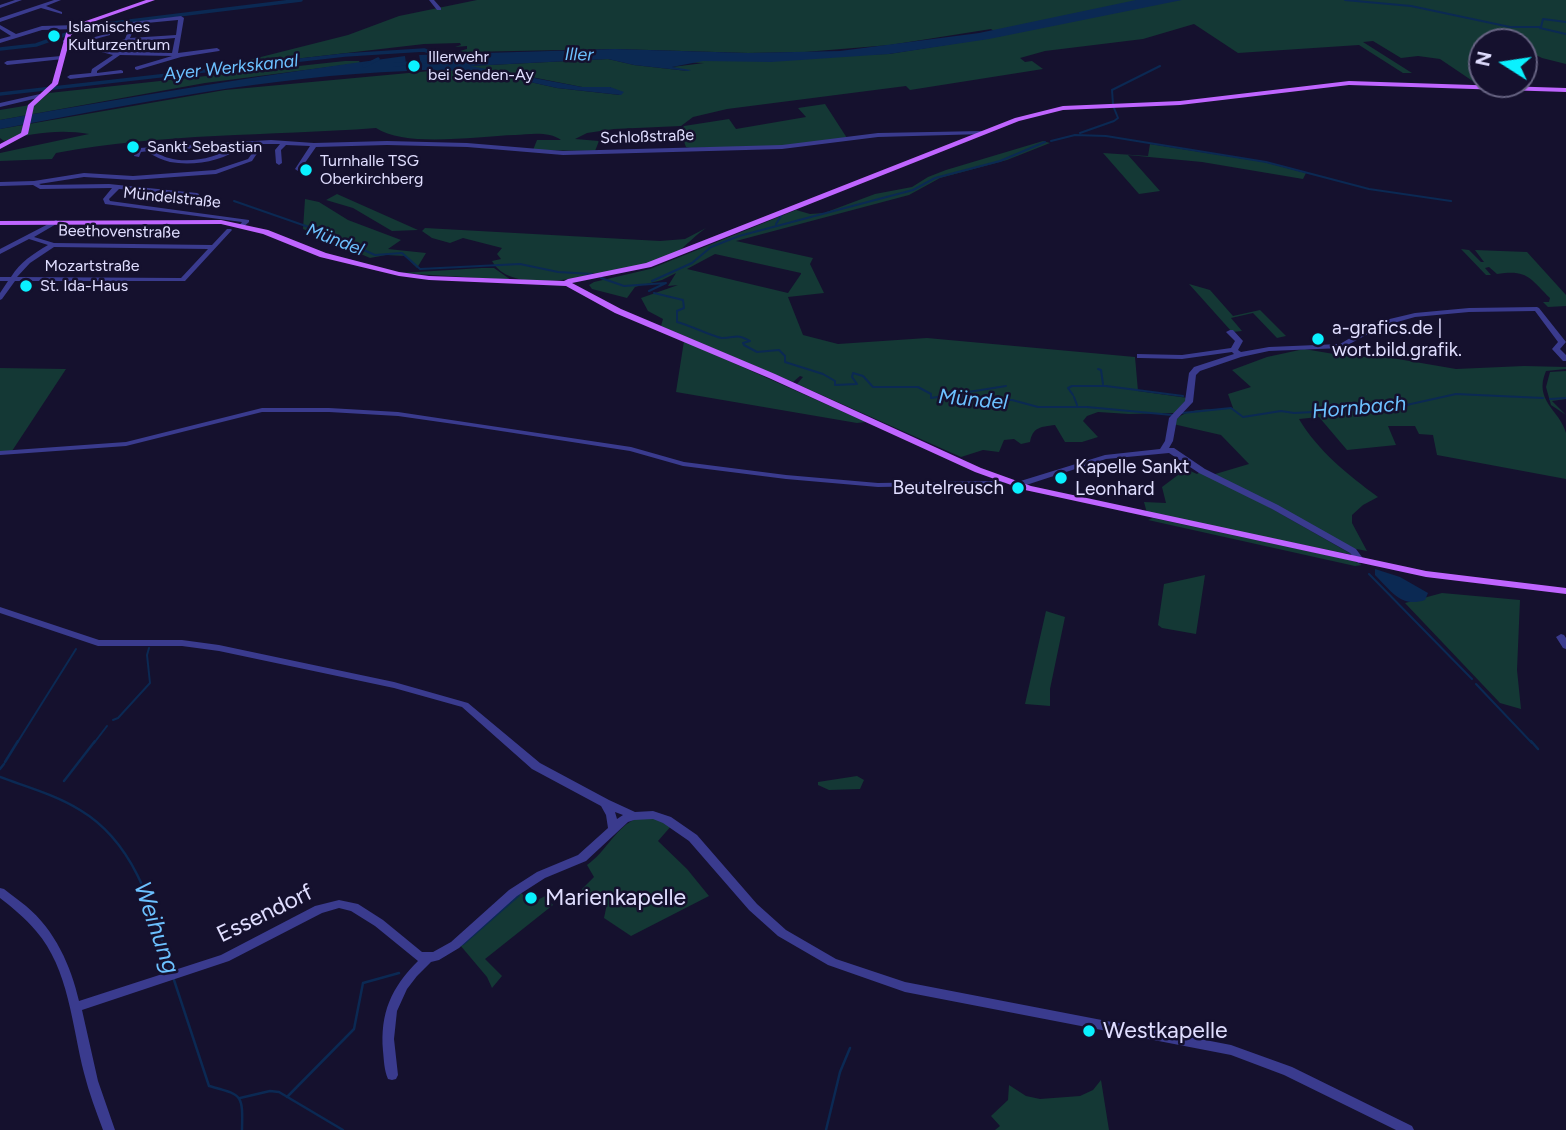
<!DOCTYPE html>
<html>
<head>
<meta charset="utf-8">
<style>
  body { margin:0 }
  #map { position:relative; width:1566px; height:1130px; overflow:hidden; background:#15112e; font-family:Figtree,sans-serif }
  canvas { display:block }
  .north { position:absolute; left:1468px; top:28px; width:70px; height:70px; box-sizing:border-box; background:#15112e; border:2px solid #666382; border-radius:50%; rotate:282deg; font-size:19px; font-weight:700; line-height:28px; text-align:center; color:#e0deff }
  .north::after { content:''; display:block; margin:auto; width:24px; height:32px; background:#0af1ff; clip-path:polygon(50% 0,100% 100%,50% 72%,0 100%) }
</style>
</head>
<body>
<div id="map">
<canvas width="1566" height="1130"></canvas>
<div class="north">N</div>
</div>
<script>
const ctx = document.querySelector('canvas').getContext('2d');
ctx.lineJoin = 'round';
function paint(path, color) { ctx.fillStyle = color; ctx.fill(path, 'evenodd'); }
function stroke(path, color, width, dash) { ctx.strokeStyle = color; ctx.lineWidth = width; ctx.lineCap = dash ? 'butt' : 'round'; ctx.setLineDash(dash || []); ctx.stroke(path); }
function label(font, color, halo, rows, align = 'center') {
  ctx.font = font + ' Figtree,sans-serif'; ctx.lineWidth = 5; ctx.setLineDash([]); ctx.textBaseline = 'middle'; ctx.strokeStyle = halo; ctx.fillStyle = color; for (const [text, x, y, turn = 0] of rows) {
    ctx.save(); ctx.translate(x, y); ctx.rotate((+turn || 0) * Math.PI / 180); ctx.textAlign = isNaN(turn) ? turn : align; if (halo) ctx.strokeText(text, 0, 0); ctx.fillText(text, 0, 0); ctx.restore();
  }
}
const green = new Path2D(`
  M477 0H1566V64L1542 58 1524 49V42H1482V84L1524 82 1530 88 1480 86 1440 59 1418 56 1401 58 1373 41 1363 42 1412 73H1403L1359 45 1238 53 1194 24 1143 39 1045 51 1020 58 1025 62 1032 61 1043 69 910 90 906 86 727 109 693 117 681 126 614 129 587 133 575 139 599 141 595 151 533 150 537 140H561C549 131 530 134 515 135 478 136 406 148 376 128 268 136 162 133 56 153L52 159 0 161V153L89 134C60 129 32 133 4 141L0 138V129L225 90 441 70 481 71 557 88 620 95 610 87H582L501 71 449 67 608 59 634 65 688 71 672 67 704 63 616 60 889 54 1001 36 991 29 890 45 805 52 748 53 615 49 465 52 460 51 467 49V46L455 47 461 45 460 43 424 44 243 65 241 62 348 35 399 16Z
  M345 61H359L360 63 205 83 0 120V110L36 104 49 93Z
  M825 104 847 138 780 146 691 148 686 147 680 131 684 126 729 119 736 129 806 117 798 108Z
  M1043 141 1050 143 1007 160 940 178 909 195 736 241 813 258 810 264 824 293 788 297 803 335 838 344 927 338 1135 357 1138 391 1188 398 1175 413 1129 414 1098 412 1087 416 1083 421 1098 437 1082 442H1065L1055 425C1040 427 1033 427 1030 442L1021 444 1014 439 1004 440 999 452 983 450 961 457 797 384 803 377 800 376 793 382 661 326 663 319 648 311 641 298 678 285 668 286 676 273 662 280 635 287 627 298 592 289 589 285 594 282 650 269 796 210 810 214 824 213 875 194 912 187 928 177 946 170ZM715 254 801 273V274L788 293 687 269Z
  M1150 144 1264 162 1306 173 1303 179 1202 162 1128 155 1160 191 1139 194 1103 153 1148 156Z
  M337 194 418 230 392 231 353 208 326 200Z
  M305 199 319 202 348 220 401 240 388 249 426 253 417 268 405 256 386 255 370 258 303 229Z
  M425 228 660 241 685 239 706 228C696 235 685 246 678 252 659 266 621 270 598 274L591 273 587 277C560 280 508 290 492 261L501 259 497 254 502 248 463 238 450 243 432 238 422 231Z
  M1461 249 1469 250 1481 262H1484L1475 250 1527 252 1566 295V306L1548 307 1543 302H1549L1550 298C1530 278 1527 269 1497 274L1489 267 1485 268 1491 275H1486Z
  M494 268 511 280 401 273 482 268Z
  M1189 284 1210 290 1233 316 1260 310 1286 336 1277 338 1253 313 1231 318 1242 331 1232 332Z
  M684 341 866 422 857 423 676 392Z
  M1304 349 1346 356 1392 358 1456 369 1524 366 1566 367V369L1546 371C1533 401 1560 410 1566 433 1566 446 1566 465 1566 479L1437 455 1433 435 1419 434 1415 426H1388L1396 445 1347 450 1319 417 1299 419C1318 451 1348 475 1378 497L1363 505 1352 515V523L1367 551 1351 548 1212 475 1249 464 1221 435 1173 424C1184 405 1213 411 1233 408L1228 394 1251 387 1232 370 1267 357Z
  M0 368 66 369 12 451 0 452Z
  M1566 371V399L1552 401 1566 415 1551 405 1546 387 1550 372Z
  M1186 469 1197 474 1200 472 1239 490 1353 555 1147 513 1144 502 1166 503 1162 487Z
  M1153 518 1354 561 1362 565 1355 566 1148 520Z
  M1205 575 1196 634 1162 628 1158 625 1164 584Z
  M1442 593 1520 600 1517 670 1521 709 1500 703 1405 603Z
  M1046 611 1065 617 1050 689V706L1025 704Z
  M857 776 864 780 860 789 829 790 818 785V782Z
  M638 818 658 819 672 825 658 841 687 869 709 896 631 936 604 918 607 904 587 896 582 889 594 877 587 865C607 851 616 826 638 818Z
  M520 892 532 903 545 896 553 905 485 959 502 976 492 988 487 977 460 945Z
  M1101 1080 1109 1130H995L1000 1126 991 1116 1008 1100 1009 1085 1026 1096 1040 1099 1080 1096 1093 1090Z`);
const water = new Path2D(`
  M1136 0H1182L989 39 889 54 771 62 703 61 672 67 691 70 688 71 634 65 608 59 470 66 582 87H610L624 92 621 95 557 88 481 71 422 70 419 55 615 49 748 53 840 51 979 33Z
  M405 56 407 71C270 76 134 104 0 129V120C135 96 269 74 405 56Z
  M1375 569 1400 577 1428 593 1425 600C1401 608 1391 591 1375 575Z`);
const streamFar1 = new Path2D(`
  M1345 0 1411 6 1510 27H1541L1543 19 1566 22
  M1540 28 1566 34
  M1113 104 1112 90 1160 66
  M1080 133 1114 121 1118 118 1114 108
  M1051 141 1075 135 1106 136 1266 162 1369 189 1451 201
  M234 201 323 232 375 255 402 253 420 269 520 264 558 272 592 274
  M776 224 781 216
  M601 278 624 286 666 283 649 291
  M652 281 692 263 711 247 739 236 913 190 935 178 1000 161 1045 142
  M654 293 683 300 684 308 677 311V322C689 325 714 337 722 338 736 338 736 333 750 341L743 343 744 345 757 352 779 350 785 356V362L823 374 835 381V385L857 384 852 377 853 373 863 376 873 387H918L931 394V398L1006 386
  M1098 369 1101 370 1103 384
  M954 394 973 399 1012 400 1038 407H1087L1172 415
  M1073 395 1068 388 1072 386H1106L1183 396
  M1074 397 1077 405
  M1550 399 1566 398
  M1182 413 1231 408 1243 417 1281 411 1294 413 1393 408 1456 394 1543 398
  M1369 574 1472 679
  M1476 684 1532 743
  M113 720 118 718 150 683 147 655 149 648
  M17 743 76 649
  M94 743 107 726`);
const stream = new Path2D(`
  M1531 741 1538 749
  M5 762 18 741
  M0 769 4 764
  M0 777C27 787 56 795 80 810 137 844 153 911 171 971
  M64 781 95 741
  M463 944 519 895
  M174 980 209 1086C242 1095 243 1093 242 1130
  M287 1097 354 1029 363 983 399 973
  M240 1098 270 1091 279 1092 343 1130
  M826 1130 840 1072 850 1048`);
const canal = new Path2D(`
  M0 49 36 45 89 26 301 0
  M364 66 378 59
  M0 94 345 55 424 50 438 55`);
const river = new Path2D(`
  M432 59 435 61 434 62 393 67 390 65 393 63Z`);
const minor = new Path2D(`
  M15 0H22L0 8V5Z
  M54 0H61L46 6 62 12V14L41 8 0 22V18Z
  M429 0H434L441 8V10H437Z
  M181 16 184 18 178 53 217 48 220 50 219 51 181 57 137 70 135 69V67L172 56 120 55 97 71V73L121 70 123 71V73L70 79 67 77 70 75 91 73 92 69 113 55 63 42V40L76 42 110 33V35L81 43 101 47 125 39 132 22ZM178 20 176 35 130 38 136 24ZM175 38 172 53 110 51 106 49 128 42Z
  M0 25 16 34 42 26 77 25 80 27 77 29 42 30 0 43V39L11 36 0 29Z
  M61 56 63 57V59L7 65 4 63 7 61Z
  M40 94 42 95V97L0 107V103Z
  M982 131 985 133 984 134 878 137 782 149 563 155 467 147 387 145 316 147 300 170 298 171 295 169 310 146 286 145 281 150 282 163 279 165 276 163 275 150 280 144H260L262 146 252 161 216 174 133 180 84 177 39 184 41 185 109 184 197 193 199 194V196L119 189 109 199 110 201 249 220V222L242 228 239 226 242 222 105 204 103 199 112 188 40 189 33 185 0 186V182L34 181 84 173 133 176 215 170 248 159 258 145 241 146C224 162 192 166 170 162 162 160 156 157 149 153V151L141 152 139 157 134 156 136 150 139 148 271 140 314 143 387 141 467 143 563 151 782 145 878 133ZM233 146C218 158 188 164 169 158 163 157 158 153 153 151Z
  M56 220 59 222 58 223 34 237 54 243 212 245 227 229H231L232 230 185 281H15L2 299 0 300V293L8 281H0V277H11C20 262 33 254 48 245L29 239 0 254V249ZM54 247 208 249 181 278 17 277 30 263Z
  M1537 307 1539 308 1566 342 1560 349 1566 355V361H1563L1552 349 1558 342 1535 311 1469 312 1415 317 1383 326 1342 348 1269 351 1241 357 1200 371 1196 375 1193 402 1177 419 1173 441 1169 448H1174L1205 469 1278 505 1356 549 1365 561 1364 563H1358L1350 553 1272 509 1199 473 1169 453 1106 459 1020 487H1014L1013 485 1014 483 1105 455 1160 449 1165 441 1169 418 1185 401 1189 373 1194 367 1234 354 1232 352 1182 359 1140 358H1137V354L1182 355 1231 348 1235 341 1226 332 1230 330H1233L1243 341 1238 350 1241 352 1269 347 1340 344 1377 322 1415 313 1469 308Z
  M262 408H329L398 412 631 447 684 462 786 475 878 483 992 481 1002 478 1006 480 1005 482 993 485 878 487 786 479 683 466 630 451 475 427 398 416 329 412H262L126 446 0 455V451L126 442Z
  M0 607 99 640H182L219 645 394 682 468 703 540 763 609 800 635 812 653 811 671 817 697 835 757 904 786 930 836 959 905 982 1231 1045 1292 1067 1412 1126 1414 1130H1396L1284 1075 1231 1055 905 992 828 965 778 936 749 910 689 841 663 823 653 819 634 820 628 822 586 861 545 878 517 896 459 948 439 960 431 962 417 976 407 989 397 1011 394 1039 398 1075 396 1079 392 1080 388 1079C384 1070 384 1060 383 1051 380 1013 391 988 418 961L375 926 351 911 339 908 322 913 229 961 82 1010 98 1081 115 1130H103C96 1111 89 1093 84 1073 72 1026 69 969 36 931 25 918 13 908 0 898V888L4 889C11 895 19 900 26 906 55 930 71 966 79 1001L221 955 315 906 339 900 358 904 383 920 422 952H433L451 942 509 890 537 872 578 855 608 828 606 815 601 806 532 769 462 707 394 688 219 651 182 646H98L0 613ZM615 812 623 815 617 819Z
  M1561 634 1564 635 1566 638V649L1563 648 1556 637Z`);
const major = new Path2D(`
  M146 0H155L87 24 71 35 58 84 34 106 28 134 0 149V144L21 133 28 105 52 83 66 33 83 22Z
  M1349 81 1566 88V92L1349 85 1180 105 1063 110 1019 121 651 267 572 283 621 309 775 374 981 468 1031 486 1426 571 1566 588V594L1426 577 1025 490 975 472 769 378 615 313 566 286 429 280 399 276 320 257 263 234 221 224 0 225V221L221 220 268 230 326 253 399 272 429 276 564 281 568 279 646 263 1015 118 1063 106 1180 101Z`);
const markers = [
  [54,36,7,"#0af1ff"],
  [414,66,7,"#0af1ff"],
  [133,147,7,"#0af1ff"],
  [306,170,7,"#0af1ff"],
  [26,286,7,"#0af1ff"],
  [1318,339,7,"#0af1ff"],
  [1061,478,7,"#0af1ff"],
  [1018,488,7,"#0af1ff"],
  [531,898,7,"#0af1ff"],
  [1089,1031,7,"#0af1ff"]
];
const farPoinames = [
  ["Islamisches",68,27],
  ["Kulturzentrum",68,45],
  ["Illerwehr",428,57],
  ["bei Senden-Ay",428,75],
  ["Sankt Sebastian",147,147],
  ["Turnhalle TSG",320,161],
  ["Oberkirchberg",320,179],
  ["St. Ida-Haus",40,286]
];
const farStreetnames = [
  ["Schloßstraße",647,137,-2],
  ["Mündelstraße",172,198,6],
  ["Beethovenstraße",119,232,1],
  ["Mozartstraße",92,266]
];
const farWaternames = [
  ["Iller",579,55,1],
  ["Ayer Werkskanal",231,68,-6],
  ["Mündel",335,240,21]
];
const poiNames = [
  ["a-grafics.de |",1332,328],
  ["wort.bild.grafik.",1332,350],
  ["Kapelle Sankt",1075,467],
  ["Leonhard",1075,489],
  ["Beutelreusch",1004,488,"right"]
];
const waterNames = [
  ["Mündel",973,400,5],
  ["Hornbach",1359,408,-5]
];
const nearPoinames = [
  ["Marienkapelle",545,898],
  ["Westkapelle",1103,1031]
];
const nearStreetnames = [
  ["Essendorf",265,914,-26]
];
const nearWaternames = [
  ["Weihung",156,928,71]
];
paint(green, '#143835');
paint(water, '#0b2953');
stroke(streamFar1, '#0b2953', 2);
stroke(stream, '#0b2953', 2.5);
stroke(canal, '#0b2953', 3.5);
paint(river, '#0b2953');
paint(minor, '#3a3b8e');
paint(major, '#bf65ff');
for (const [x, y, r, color] of markers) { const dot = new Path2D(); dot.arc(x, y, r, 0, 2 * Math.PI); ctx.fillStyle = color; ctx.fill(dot); stroke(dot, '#15112e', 2.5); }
label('16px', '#e0deff', '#15112e', farPoinames, 'left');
label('16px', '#e0deff', '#15112e', farStreetnames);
label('italic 18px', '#6cc1ff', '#15112e', farWaternames);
label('19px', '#e0deff', '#15112e', poiNames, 'left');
label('italic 21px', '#6cc1ff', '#15112e', waterNames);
label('23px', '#e0deff', '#15112e', nearPoinames, 'left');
label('23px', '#e0deff', '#15112e', nearStreetnames);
label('italic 24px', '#6cc1ff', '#15112e', nearWaternames);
</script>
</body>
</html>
